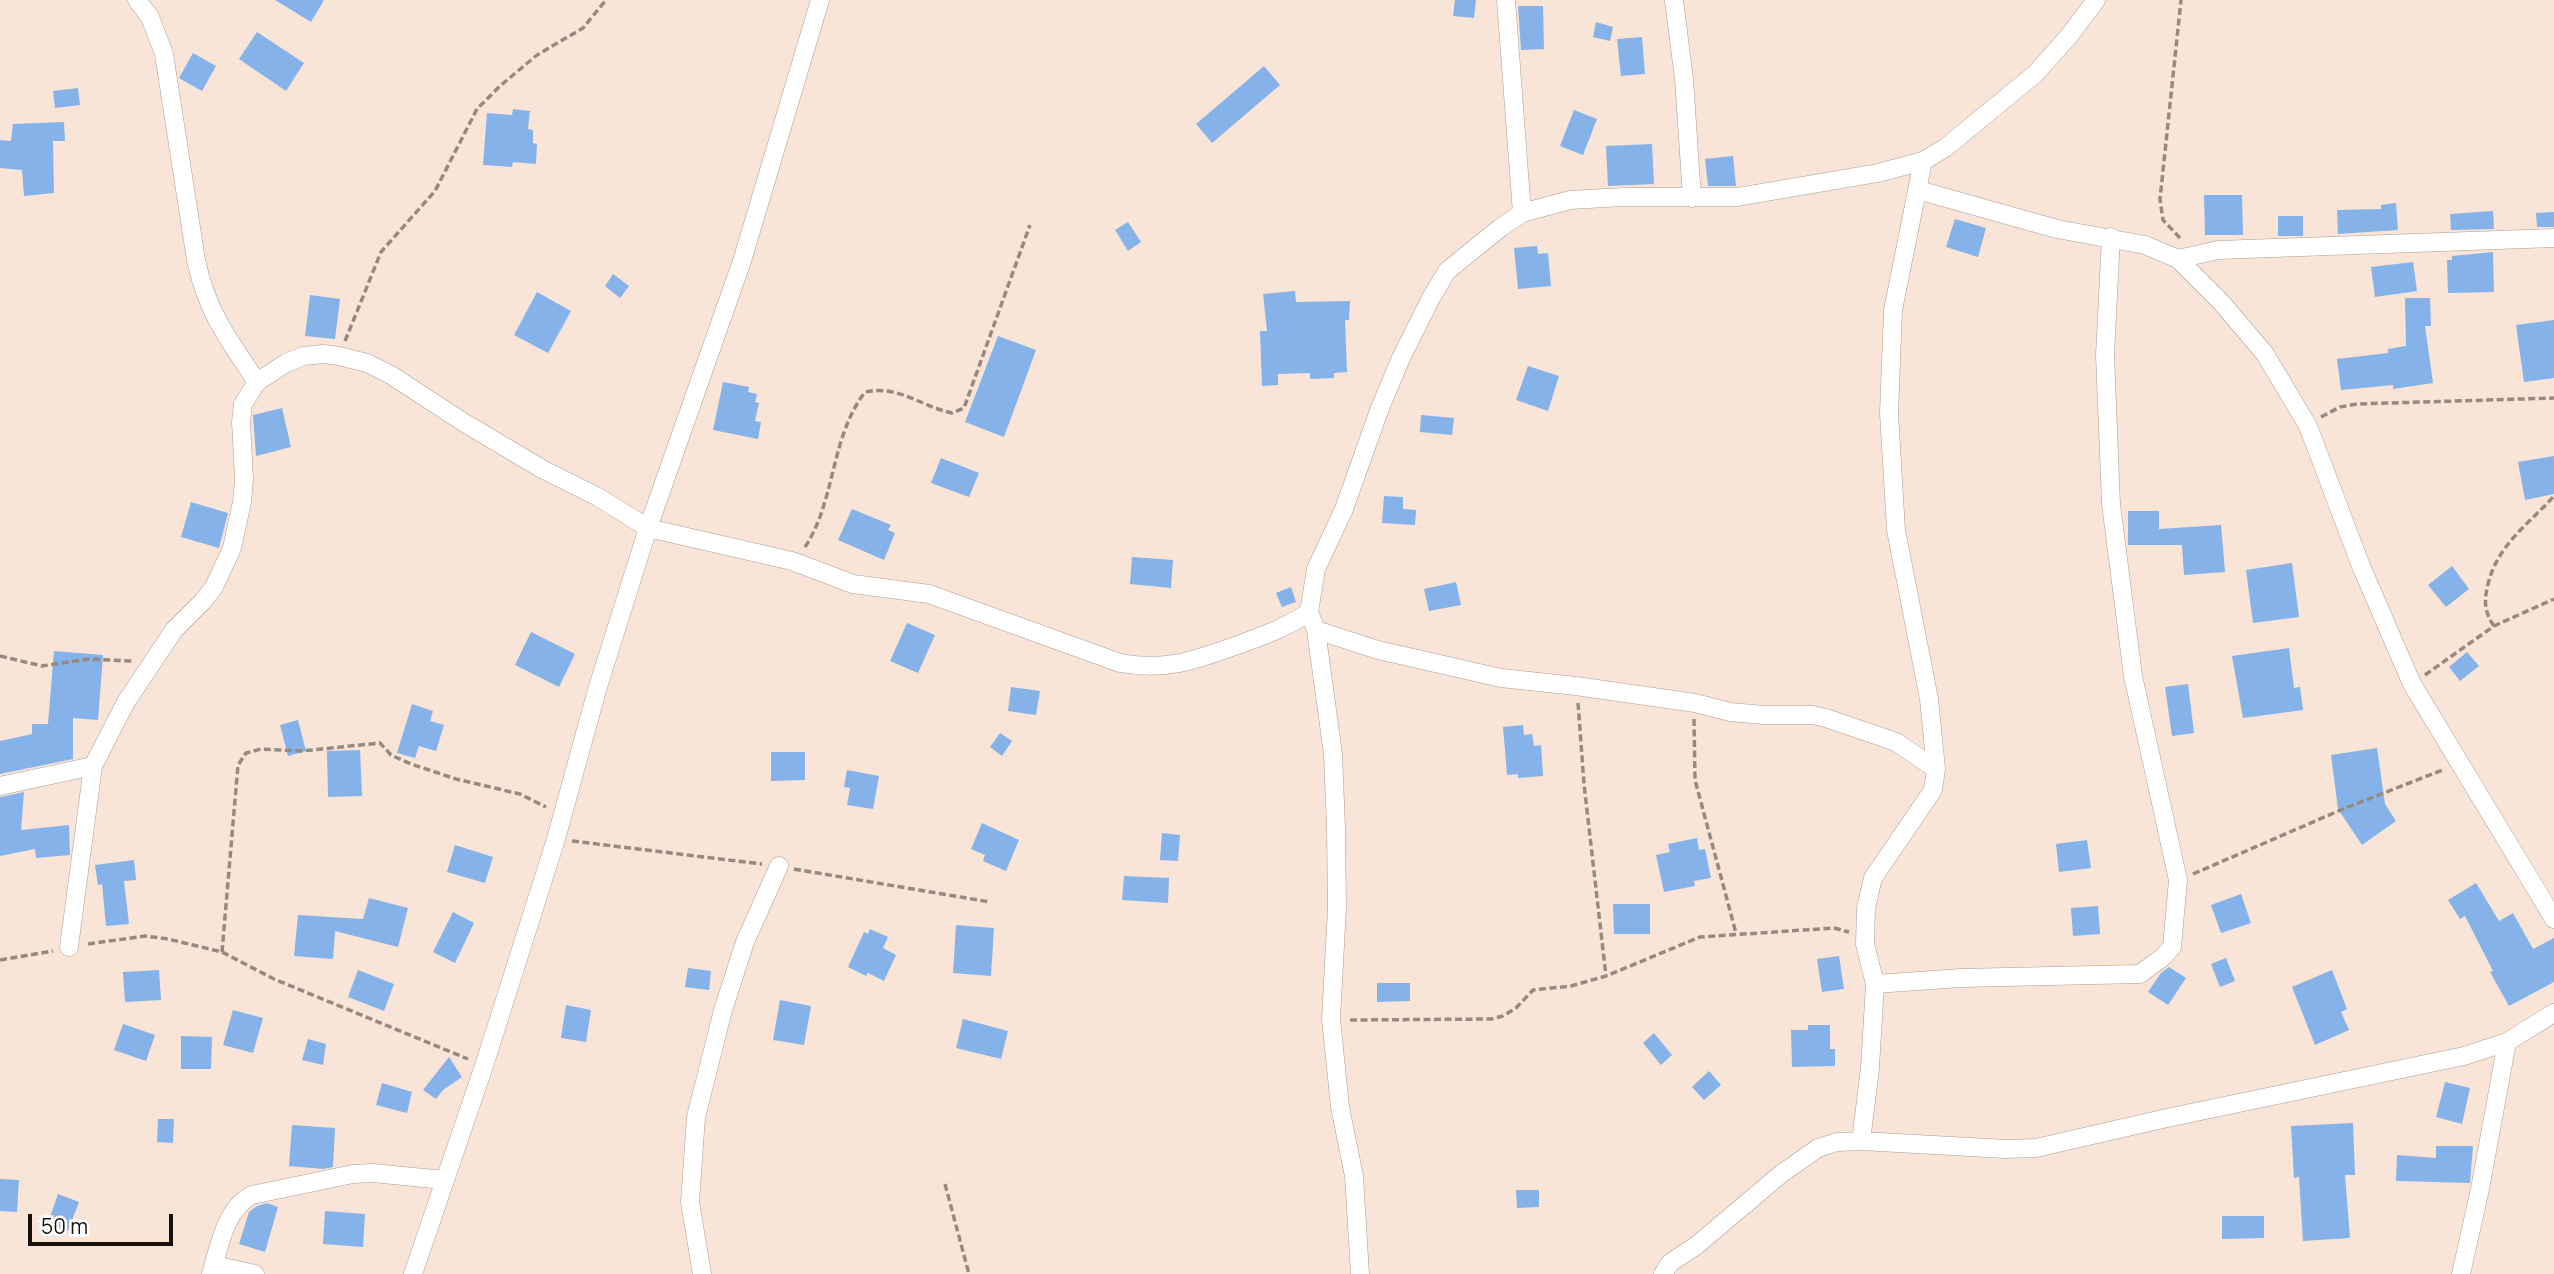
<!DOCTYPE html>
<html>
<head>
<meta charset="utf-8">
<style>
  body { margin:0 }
  #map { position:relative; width:2554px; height:1274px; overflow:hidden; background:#f8e5d7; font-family:Manrope,sans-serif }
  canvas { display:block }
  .scale { position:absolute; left:28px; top:1214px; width:145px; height:32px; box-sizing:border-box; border:4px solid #17110c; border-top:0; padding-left:9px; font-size:21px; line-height:24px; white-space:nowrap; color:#17110c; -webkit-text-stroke:5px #fff; paint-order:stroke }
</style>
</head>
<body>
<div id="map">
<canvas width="2554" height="1274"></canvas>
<div class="scale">50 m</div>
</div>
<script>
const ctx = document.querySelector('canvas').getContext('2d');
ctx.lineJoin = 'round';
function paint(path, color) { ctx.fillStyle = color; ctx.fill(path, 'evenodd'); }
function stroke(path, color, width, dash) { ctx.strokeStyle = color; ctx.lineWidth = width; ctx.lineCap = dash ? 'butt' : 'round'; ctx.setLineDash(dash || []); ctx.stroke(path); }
const building = new Path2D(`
  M275 0H324L311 22Z
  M1455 0H1476L1474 18 1453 16Z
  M1518 6H1543L1544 49 1521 50Z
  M1596 22 1613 27 1610 41 1593 37Z
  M257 32 304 63 286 91 239 59Z
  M1642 37 1645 74 1621 76 1617 39Z
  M193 53 216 66 202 91 179 78Z
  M1264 66 1280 85 1212 143 1196 124Z
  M78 88 80 105 55 108 53 91Z
  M513 109 530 111 528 129 533 130V143L537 144 536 164 513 162 512 167 483 165 487 113 512 115Z
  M1574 110 1597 119 1583 155 1560 146Z
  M64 122 65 141H53L54 193 24 196 22 170 0 168V140L11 141 13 124Z
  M1652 144 1654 184 1608 186 1606 146Z
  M1733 156 1736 186H1708L1705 159Z
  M2204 195H2242L2243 235H2205Z
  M2396 203 2398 230 2338 234 2337 210 2381 209V205Z
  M2493 211 2494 229 2451 230 2450 214Z
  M2554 212V227H2537L2536 213Z
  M2278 216H2303V236H2278Z
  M1955 219 1986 228 1978 257 1946 247Z
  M1128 222 1141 242 1128 251 1115 230Z
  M1537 246 1538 254 1548 253 1551 286 1518 289 1514 248Z
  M2493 252 2494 292 2448 293 2447 260H2452V256Z
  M2413 262 2417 291 2375 297 2371 267Z
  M613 274 629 286 620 298 605 286Z
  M1295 291 1296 302 1350 301 1349 320H1345L1347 372 1334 373V378L1310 379V373L1278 374V385L1262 386 1260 331H1267L1263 294Z
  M537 292 571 311 548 353 514 335Z
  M310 295 340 299 335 339 305 336Z
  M2405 298H2430L2431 326H2425L2433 383 2393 389V385L2341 390 2337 359 2388 353V349L2406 346Z
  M2554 320V378L2524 382 2516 325Z
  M998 336 1036 350 1004 437 965 422Z
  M1528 366 1559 376 1548 411 1516 400Z
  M723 382 749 387 748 392 757 394 755 402 759 403 755 421 761 422 758 439 713 430Z
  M282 408 291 447 256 456 253 415Z
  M1421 415 1454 418 1452 435 1420 432Z
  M2554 456V494L2525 500 2518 462Z
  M941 458 979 473 969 497 931 483Z
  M1384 496 1403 497V509L1416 510 1415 525 1382 523Z
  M191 502 228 513 219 548 181 537Z
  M852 509 891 525 888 530 895 533 884 560 838 540Z
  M2128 511H2159V529L2221 525 2225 572 2184 575 2182 545H2128Z
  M1132 557 1173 560 1171 588 1130 584Z
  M2292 563 2299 617 2253 623 2246 570Z
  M2452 566 2469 589 2446 607 2428 585Z
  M1456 582 1461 605 1429 611 1424 589Z
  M1291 587 1296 602 1282 607 1276 593Z
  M907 623 935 635 918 673 890 661Z
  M531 632 575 654 559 687 515 665Z
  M2289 648 2294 688 2300 687 2303 710 2243 718 2232 656Z
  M54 651 103 655 98 720 73 718V759L0 774V741L32 734V724H48Z
  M2467 652 2479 666 2460 681 2449 667Z
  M2188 684 2194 733 2172 736 2165 687Z
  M1011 687 1040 691 1036 715 1008 711Z
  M412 704 433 711 430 721 444 725 436 751 419 746 415 758 397 753Z
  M298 720 306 751 288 756 280 725Z
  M1523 725 1524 735 1532 734 1534 746 1541 745 1543 776 1518 778V774L1507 775 1503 727Z
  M1000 733 1012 741 1002 756 990 747Z
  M2377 748 2385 804 2396 821 2362 845 2338 809 2331 755Z
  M360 750 362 796 328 797 327 751Z
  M771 752H805V780L771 781Z
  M847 770 879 776 873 809 847 805 850 788 844 787Z
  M24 792 21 830 69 825 70 855 36 858 35 849 0 856V797Z
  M982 823 1019 840 1006 871 983 861 985 855 971 849Z
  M1162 833 1180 835 1178 861 1160 860Z
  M1697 838 1699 850 1705 849 1711 878 1694 881 1695 886 1664 892 1656 855 1670 852 1668 844Z
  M2087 840 2091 868 2059 872 2056 844Z
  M455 845 493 857 485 883 447 872Z
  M134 860 136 880 124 881 129 924 106 926 102 884 98 885 95 865Z
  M1124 876 1169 878 1168 903 1122 900Z
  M2476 883 2499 921 2513 913 2533 949 2554 938V982L2509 1006 2490 972 2493 971 2465 916 2460 919 2448 900Z
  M2241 894 2251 923 2221 933 2211 905Z
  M369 898 408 908 398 947 335 931 333 959 294 956 298 915 363 919Z
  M1613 904H1650V934H1614Z
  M2098 906 2100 934 2073 936 2071 908Z
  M453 912 474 923 455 963 433 952Z
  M956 925 994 928 991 976 953 973Z
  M870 929 888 937 883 948 896 955 884 981 868 973 866 976 848 967 864 932 868 934Z
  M1839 956 1844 989 1822 992 1817 959Z
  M2226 958 2235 981 2220 987 2211 964Z
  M2169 967 2186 978 2168 1005 2148 992 2161 973Z
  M688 968 711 971 709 990 685 987Z
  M159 970 161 1000 125 1002 123 972Z
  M358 970 394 984 384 1011 348 997Z
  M2332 970 2347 1009 2341 1012 2349 1030 2315 1045 2292 987Z
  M1377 983H1410V1001L1377 1002Z
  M780 1000 811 1006 804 1045 773 1040Z
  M566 1005 591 1010 586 1042 561 1038Z
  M233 1010 263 1018 253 1053 223 1045Z
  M963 1019 1008 1031 1001 1059 956 1048Z
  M123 1024 155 1035 146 1061 114 1050Z
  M1808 1025H1830V1049H1835V1066L1792 1067 1791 1030H1808Z
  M1654 1033 1672 1055 1661 1065 1643 1043Z
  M181 1036 212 1037 211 1069H181Z
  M308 1039 326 1044 323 1065 302 1060Z
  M449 1057 462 1077 443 1090 436 1099 423 1090Z
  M1709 1071 1721 1085 1704 1100 1692 1087Z
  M2445 1082 2470 1088 2462 1124 2436 1117Z
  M382 1083 412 1092 407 1113 376 1105Z
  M158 1119H174L173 1143 157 1142Z
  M2353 1123 2355 1175H2345L2350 1238 2303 1241 2299 1177 2294 1178 2291 1126Z
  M292 1125 335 1128 333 1167 323 1169 289 1166Z
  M2436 1146H2473L2470 1183 2396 1181 2397 1155 2436 1158Z
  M0 1179 19 1180 17 1212 0 1211Z
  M1516 1190H1539V1207L1517 1208Z
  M58 1194 79 1202 68 1231 48 1223Z
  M267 1203 278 1207 265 1252 239 1244 249 1212 257 1206Z
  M325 1211 365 1214 363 1247 323 1244Z
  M2222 1216H2264V1238L2222 1239Z`);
const path = new Path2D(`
  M2180 238 2163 220 2160 199 2181 0
  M345 341 381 252 435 191 477 109 500 86 537 55 583 28 606 0
  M2321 417 2340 407 2357 404 2554 398
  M805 547C836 500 830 438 865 392 899 385 920 406 952 413L964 408 1030 225
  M2494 626C2484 612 2484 600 2488 584 2498 544 2528 525 2554 496
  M0 656 42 666 89 659 132 661
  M2425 675 2494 626 2554 599
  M1578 703 1584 784 1606 976
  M1694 719 1695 780 1736 933
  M572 841 762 864
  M794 869 990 902
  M2193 874 2343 809 2445 769
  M88 944 145 936 168 939 222 952 274 979 468 1059
  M222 952 238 765 246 753 261 749 302 751 380 743 391 755 411 764 456 779 520 794 546 807
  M0 960 53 951
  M1350 1020 1491 1019 1503 1016 1516 1008 1533 990 1571 986 1606 976 1700 937 1834 928 1849 932
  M945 1184 969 1274`);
const street = new Path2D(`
  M137 0 150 17 164 54 196 260C207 312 228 339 257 382
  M1506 0 1522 213
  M1674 0 1684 79 1692 198
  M1918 190 2057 229 2145 245 2178 259 2221 302 2265 354 2308 426 2361 566 2412 684 2554 919
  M2178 259 2218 250 2554 238
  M1309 612 1316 630 1333 754 1336 828 1337 908 1331 1019 1340 1107 1354 1176 1360 1274
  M1316 630 1378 650 1501 678 1576 686 1695 703 1730 712 1764 715H1812L1826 718 1896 742 1936 769
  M0 786 93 766
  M69 947 93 766 126 702 174 630 203 601 214 587 232 548 242 502 244 479 241 422 243 404 257 382 286 363 304 356 323 354 339 356 367 363 391 375 463 422 542 469 598 497 648 528 792 561 853 584 929 594 1120 663C1166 671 1193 661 1235 646 1262 636 1286 628 1309 612L1316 569 1344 509 1380 408 1401 358 1431 298 1447 271 1500 228 1522 213 1570 200 1623 197H1737L1878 173 1923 161 1945 148 2035 74 2069 36 2096 0
  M1875 984 1961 978 2140 974 2163 957 2172 947 2178 880 2133 676 2111 504 2105 355 2111 237
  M1861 1141 1870 1068 1875 984 1865 944 1866 908 1873 878 1933 790 1936 769 1929 699 1896 530 1889 413 1893 310 1923 161
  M214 1265 255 1274
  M211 1274C219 1247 225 1209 252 1195L353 1174 373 1173 444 1180
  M413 1274 484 1066 556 839 597 690 648 528 742 261 820 0
  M702 1274 690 1202 696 1117 723 1010 745 942 779 866
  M1663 1274 1670 1263 1697 1245 1781 1174 1818 1148 1837 1142 1861 1141 2006 1149 2036 1148 2167 1118 2464 1056 2507 1042 2554 1013
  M2461 1274 2480 1189 2507 1042`);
paint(building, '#85b2e8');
stroke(street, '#ad9c8f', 19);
stroke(path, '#96897f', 3.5, [7, 3.5]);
stroke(street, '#fff', 18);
</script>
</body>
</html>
